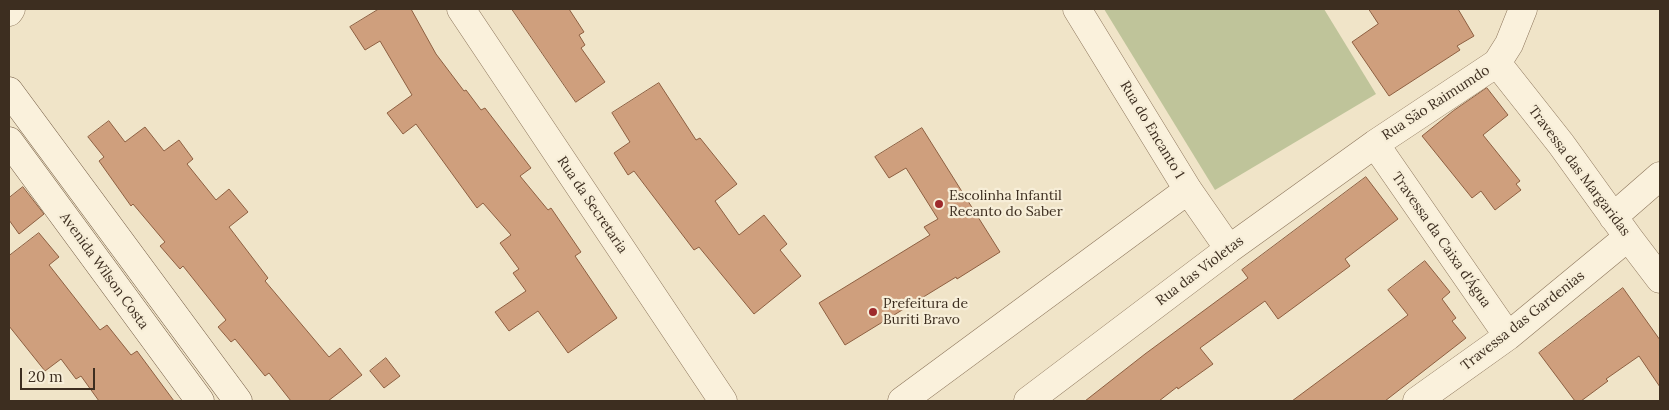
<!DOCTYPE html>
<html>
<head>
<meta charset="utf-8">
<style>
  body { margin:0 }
  #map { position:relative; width:1669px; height:410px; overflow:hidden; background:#f0e4c8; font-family:Lora,serif }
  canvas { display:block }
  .frame { position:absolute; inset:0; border:10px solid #3d2e20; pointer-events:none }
  .scale { position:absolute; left:20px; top:368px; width:75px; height:22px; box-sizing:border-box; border:2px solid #3d2e20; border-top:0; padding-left:6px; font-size:15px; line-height:18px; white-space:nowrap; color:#3d2e20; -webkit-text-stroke:4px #f7eed8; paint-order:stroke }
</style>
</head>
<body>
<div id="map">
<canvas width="1669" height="410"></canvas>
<div class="frame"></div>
<div class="scale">20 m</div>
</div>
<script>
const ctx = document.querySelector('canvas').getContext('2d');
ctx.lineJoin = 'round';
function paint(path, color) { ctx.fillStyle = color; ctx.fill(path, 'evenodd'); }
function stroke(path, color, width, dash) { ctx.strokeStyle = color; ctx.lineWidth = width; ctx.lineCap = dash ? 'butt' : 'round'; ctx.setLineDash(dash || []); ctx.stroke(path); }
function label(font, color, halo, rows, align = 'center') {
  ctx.font = font + ' Lora,serif'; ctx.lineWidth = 4.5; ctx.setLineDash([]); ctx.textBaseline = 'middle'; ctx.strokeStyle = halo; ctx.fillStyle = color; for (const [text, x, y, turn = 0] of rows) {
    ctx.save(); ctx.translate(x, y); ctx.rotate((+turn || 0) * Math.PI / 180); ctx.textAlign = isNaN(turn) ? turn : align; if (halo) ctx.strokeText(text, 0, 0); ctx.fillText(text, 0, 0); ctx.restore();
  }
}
const cemetery = new Path2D(`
  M1104 9H1324L1376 94 1215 190Z`);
const building = new Path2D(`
  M379 9H411L436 54 464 91 466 90 481 110 485 108 531 168 520 176 548 210 551 208 581 252 575 256 617 318 568 353 538 311 509 331 495 312 526 291 513 273 519 269 500 243 511 235 483 203 477 208 416 124 403 134 387 113 412 95 380 41 365 50 350 27Z
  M512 9H569L584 32 579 35 585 45 581 48 605 82 576 102Z
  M1369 9H1458L1474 36 1457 46 1460 50 1389 96 1352 42 1378 24Z
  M659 83 696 140 700 138 737 184 715 201 739 235 764 215 787 244 780 250 801 276 754 314 699 247 694 250 634 171 628 175 614 153 630 142 612 113Z
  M1487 88 1508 115 1483 135 1520 181 1516 184 1521 190 1495 210 1481 191 1472 198 1422 136 1453 111Z
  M109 121 125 142 145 127 164 151 179 140 193 159 187 164 216 200 229 189 248 212 229 227 268 278 265 281 329 357 340 348 362 375 328 401H291L269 373 265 376 235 339 231 342 218 327 226 320 183 266 180 269 160 246 165 242 133 204 131 206 99 161 104 157 88 137Z
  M922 128 1000 252 957 279 956 277 845 345 819 303 930 235 924 227 938 219 906 168 889 178 875 157Z
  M1366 177 1398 219 1345 259 1350 266 1278 319 1265 301 1200 348 1213 364 1178 389 1177 387 1159 401H1085L1145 354 1248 278 1242 270Z
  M23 187 44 214 19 234 9 220V198Z
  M39 233 59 257 49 265 100 330 107 325 131 355 137 351 174 401H99L81 376 76 379 61 359 45 371 9 326V256Z
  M1425 261 1450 292 1442 299 1456 318 1452 321 1466 338 1385 401H1292L1408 315 1388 290Z
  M1623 288 1660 340V387L1639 356 1606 379 1608 381 1581 401H1575L1539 353Z
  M386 358 400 376 384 388 370 371Z`);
const street = new Path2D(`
  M461 9 723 401
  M1077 9 1188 190 1229 249
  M9 12 11 9
  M1497 63 1561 144 1628 237 1660 279
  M1375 144 1508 336
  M1613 217 1660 176
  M902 401 1188 190
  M1028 401 1229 249 1375 144 1497 63 1509 44 1523 9
  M1417 401 1508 336 1628 237`);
const secondary = new Path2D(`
  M9 91 238 401
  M9 141 200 401`);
const markers = [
  [939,204,5,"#9e2a2b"],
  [873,312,5,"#9e2a2b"]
];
const streetNames = [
  ["Rua São Raimumdo",1436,103,-33],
  ["Rua do Encanto 1",1152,130,59],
  ["Travessa das Margaridas",1579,171,53],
  ["Rua da Secretaria",592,205,56],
  ["Travessa da Caixa d'Água",1441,240,55],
  ["Avenida Wilson Costa",104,271,54],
  ["Rua das Violetas",1200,271,-37],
  ["Travessa das Gardenias",1523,321,-38]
];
const poiNames = [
  ["Escolinha Infantil",949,196],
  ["Recanto do Saber",949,212],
  ["Prefeitura de",883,304],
  ["Buriti Bravo",883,320]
];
paint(cemetery, '#bfc49a');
paint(building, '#cf9f7d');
stroke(building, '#8d5f41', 1);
stroke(street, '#8d765c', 29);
stroke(secondary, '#6f573f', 29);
stroke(street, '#faf1dc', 28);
stroke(secondary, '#faf1dc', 28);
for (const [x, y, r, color] of markers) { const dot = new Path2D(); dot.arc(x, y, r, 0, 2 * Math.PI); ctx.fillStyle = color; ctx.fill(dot); stroke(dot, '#f7eed8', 2); }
label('14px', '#3d2e20', '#f7eed8', streetNames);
label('14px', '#3d2e20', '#f7eed8', poiNames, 'left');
</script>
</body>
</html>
